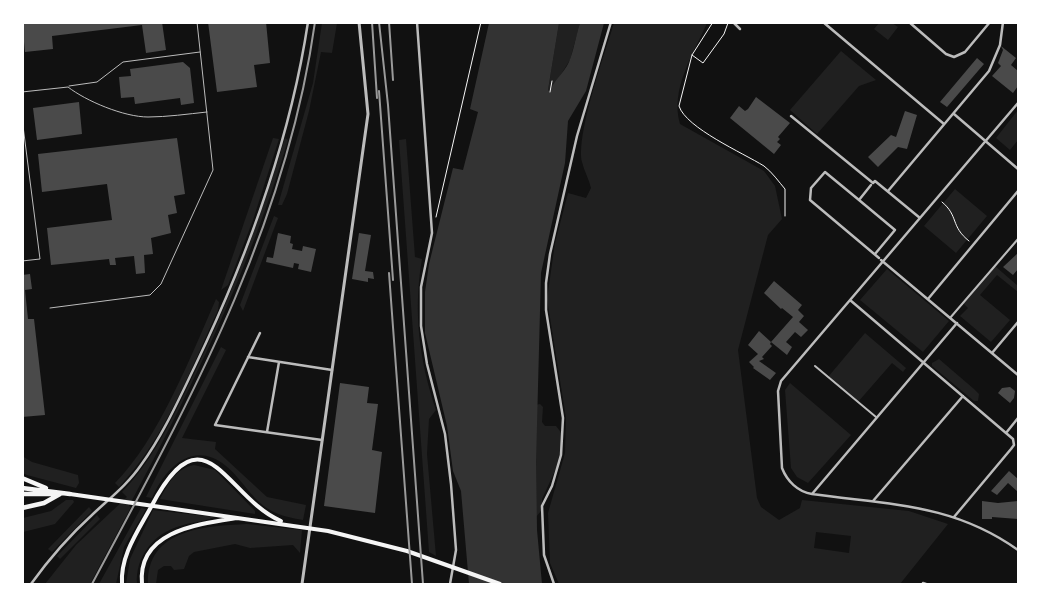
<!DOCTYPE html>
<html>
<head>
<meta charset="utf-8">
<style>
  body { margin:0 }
  #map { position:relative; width:1041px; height:607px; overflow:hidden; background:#111; font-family:"Fira Sans Condensed",sans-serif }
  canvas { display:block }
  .frame { position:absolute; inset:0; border:24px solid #fff; pointer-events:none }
</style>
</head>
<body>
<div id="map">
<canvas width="1041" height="607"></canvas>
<div class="frame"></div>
</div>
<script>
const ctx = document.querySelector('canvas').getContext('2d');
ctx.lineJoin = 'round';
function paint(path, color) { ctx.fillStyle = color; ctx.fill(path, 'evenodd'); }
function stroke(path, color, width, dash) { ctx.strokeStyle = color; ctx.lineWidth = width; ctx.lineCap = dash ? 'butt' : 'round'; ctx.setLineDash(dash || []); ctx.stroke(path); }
const green = new Path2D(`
  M880 22 892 23 898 27 888 40 874 29Z
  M322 23H337L332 53 321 52 309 111 287 194 282 205H278L313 83Z
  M559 23H580L570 60 550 92 548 90Z
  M614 23H707C693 55 670 89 680 124L764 171 775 186 782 219 768 235 738 350 757 498 761 507 779 520 800 508 802 500 909 511 948 524 900 584H559L550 563 548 513 565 453 566 418 547 299 555 243 568 193 586 198 591 188C589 179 584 171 582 162 576 134 605 53 614 23ZM816 532 851 536 849 553 814 548Z
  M841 51 876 80 859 86 817 134 790 110Z
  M1018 110V140L1010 150 996 138Z
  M273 138 279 139 253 220 228 285 221 290Z
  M285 138 288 140C250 269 192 388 129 506L131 507 90 584H45L76 545 127 497 122 492C153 460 171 421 190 382 229 303 259 223 285 138Z
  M406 139 415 257 422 259C413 311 419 360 436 410L429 419 427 454 436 556 429 552 399 140Z
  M955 189 987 216 956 253 924 226Z
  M274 216 278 218 243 311 240 305Z
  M995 266 1018 286V292L997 275 980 295 1010 320 991 342 960 316 968 308 963 303Z
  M887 269 949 321 923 352 860 300Z
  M216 299 219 302 218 310C190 371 165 438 119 487L115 483C158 440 191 356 216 299Z
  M865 333 906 368 903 372 892 363 858 402 828 377Z
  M221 347 226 350 182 438 216 442 215 449 267 497 306 505 303 520C292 518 280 516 270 510 252 500 242 479 226 466 193 439 165 468 152 498L146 497Z
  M939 359 974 389 979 394 978 401H974L932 366V363Z
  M790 383 851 435 808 483 797 477 791 468 785 390Z
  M540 404 543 407 542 422 545 426H556L563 435 560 460 542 499V510L535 518V405Z
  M22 456 32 462 78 475 79 483 76 488 27 475 23 473Z
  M194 465 215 470 255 511V514L160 499C168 484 176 468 194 465Z
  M66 500H73L74 502 55 524 23 532V518L51 511Z
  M89 507 92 511 52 552 48 549Z
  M141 508 146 509 124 547 116 584H99Z
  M153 510 214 517C204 522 191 522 180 526 154 533 135 557 137 584H126L130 559Z
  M97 515 100 519 60 559 57 556Z
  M247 524 302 530 300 553 293 545 250 548 235 544 194 552 189 556 184 569 174 570 171 566H164L158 570 156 584H148C147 529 205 526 247 524Z`);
const water = new Path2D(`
  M489 23H559L548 90 550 92C553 81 564 73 569 62 574 50 576 35 580 23H604L586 91 568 121 565 163 541 273 536 462 537 530 542 584H469L461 491 453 471 447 426 425 333V292L429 264 453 168 463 170 478 112 470 109Z`);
const building = new Path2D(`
  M22 22H162L166 50 146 53 142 25 52 36 53 49 25 52Z
  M208 22H266L270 63 254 65 257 87 217 92Z
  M1001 46 1016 58 1011 65 1018 71V86L1013 93 992 76 1001 66 998 63 1003 50Z
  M977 58 984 64 947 107 940 102Z
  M183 62 190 68 194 103 181 105 180 98 135 104 134 97 121 98 119 77 131 76 130 69Z
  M756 97 790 123 778 137 780 139 777 142 781 145 774 154 730 118 739 106 745 111 748 109Z
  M79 102 82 134 37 140 33 108Z
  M905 111 917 115 907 149 898 147 878 167 868 157 891 135 896 137Z
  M177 138 185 194 174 196 177 213 168 215 171 233 151 238 153 254 144 255 145 273 136 274 134 256 115 258 116 265H110L109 259 51 265 47 228 112 220 107 184 42 192 38 154Z
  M278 233 291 236 290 243 293 244 292 249 302 251 303 246 316 249 311 272 298 269 299 264 294 263 293 268 266 262 267 257 273 258Z
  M359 233 371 235 365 271 373 272 374 279 368 278V282L352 279Z
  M1018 253V269L1013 275 1003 267Z
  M30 274 32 289 25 290 28 319H34L45 415 22 417V275Z
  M774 281 802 305 798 310 804 316 799 322 808 330 801 337 795 332 786 342 792 347 787 355 771 342 793 317 782 308 781 309 764 293Z
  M759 331 771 342 770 344 772 346 762 357 764 359 759 361 776 373 770 380 753 368 754 367 749 362 758 354 748 345Z
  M340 383 369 387 367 403 378 404 372 450 382 452 375 513 324 506Z
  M1010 387 1015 391 1014 398 1010 403 998 393 1002 388Z
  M1009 471 1018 479V492L1008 483 997 495 991 491Z
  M982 501 998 503 1018 501V519L992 517V519H982Z`);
const path = new Path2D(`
  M713 22 692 55 679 106C686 128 743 153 764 166 772 172 779 182 785 189V216
  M692 55 703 63 724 34 728 23
  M550 92 552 81
  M942 202C959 216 950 226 969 241
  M436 217 481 22`);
const service = new Path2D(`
  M69 86 97 82 123 62 200 52
  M22 92 68 87C86 101 124 117 148 117 167 117 188 114 207 112
  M22 118 40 259 22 261
  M50 308 150 295 161 284 213 170 197 22`);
const pedestrian = new Path2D(`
  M950 318 1018 239
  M815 366 876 417`);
const minor = new Path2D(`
  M417 22 432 233 421 287V326L427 364 445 434 451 484 456 550 450 584
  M733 22 740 29
  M823 22 944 124
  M909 22 946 54 954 57 965 52 990 22
  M1018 103 781 381 778 391 782 468C787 481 798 492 812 494 889 505 952 503 1018 550
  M954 114 1018 169
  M791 116 873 183 875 181 920 218
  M871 185 859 200 825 172 811 188 810 200 879 258
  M888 191 989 71 1000 45 1003 22
  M859 200 895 230 875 254
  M881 260 1018 375
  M928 299 1018 191
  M850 300 1013 439 1014 445 1011 449 954 517
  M260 333 215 425 322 440
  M992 353 1018 322
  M248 357 332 370
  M267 432 279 362
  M1006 433 1018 418
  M812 494 957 323
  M873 501 963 396
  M923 583 926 584
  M31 584C49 559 70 535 93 514 110 498 128 484 141 465 163 435 179 399 195 366 247 258 290 141 308 22
  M554 584 544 555 542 506 552 486 561 455 563 418 546 310V283L550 254 577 136 611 22`);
const tertiary = new Path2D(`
  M302 584 368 114 359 22`);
const secondary = new Path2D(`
  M70 494 328 531 407 551 500 584
  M122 584C120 556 138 531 151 507 205 404 225 497 281 521
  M142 584C137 531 198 524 237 518`);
const primary = new Path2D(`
  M22 478 46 488
  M22 488 70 494
  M22 494H54
  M22 508 44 503 60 494`);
const rail = new Path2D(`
  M372 22 377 98
  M379 22 388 105 423 584
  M389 22 393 80
  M379 91 393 280
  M389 273 412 584
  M92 584C188 404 286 229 315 22`);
paint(green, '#202020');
paint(water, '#333');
paint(building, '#4a4a4a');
stroke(path, '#f5f5f5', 1);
stroke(service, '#bcbcbc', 1);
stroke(pedestrian, '#bcbcbc', 2);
stroke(minor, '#bcbcbc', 2.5);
stroke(tertiary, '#bcbcbc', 3);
stroke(secondary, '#f5f5f5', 4);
stroke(primary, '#f5f5f5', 4.5);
stroke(rail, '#9a9a9a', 2);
</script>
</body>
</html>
